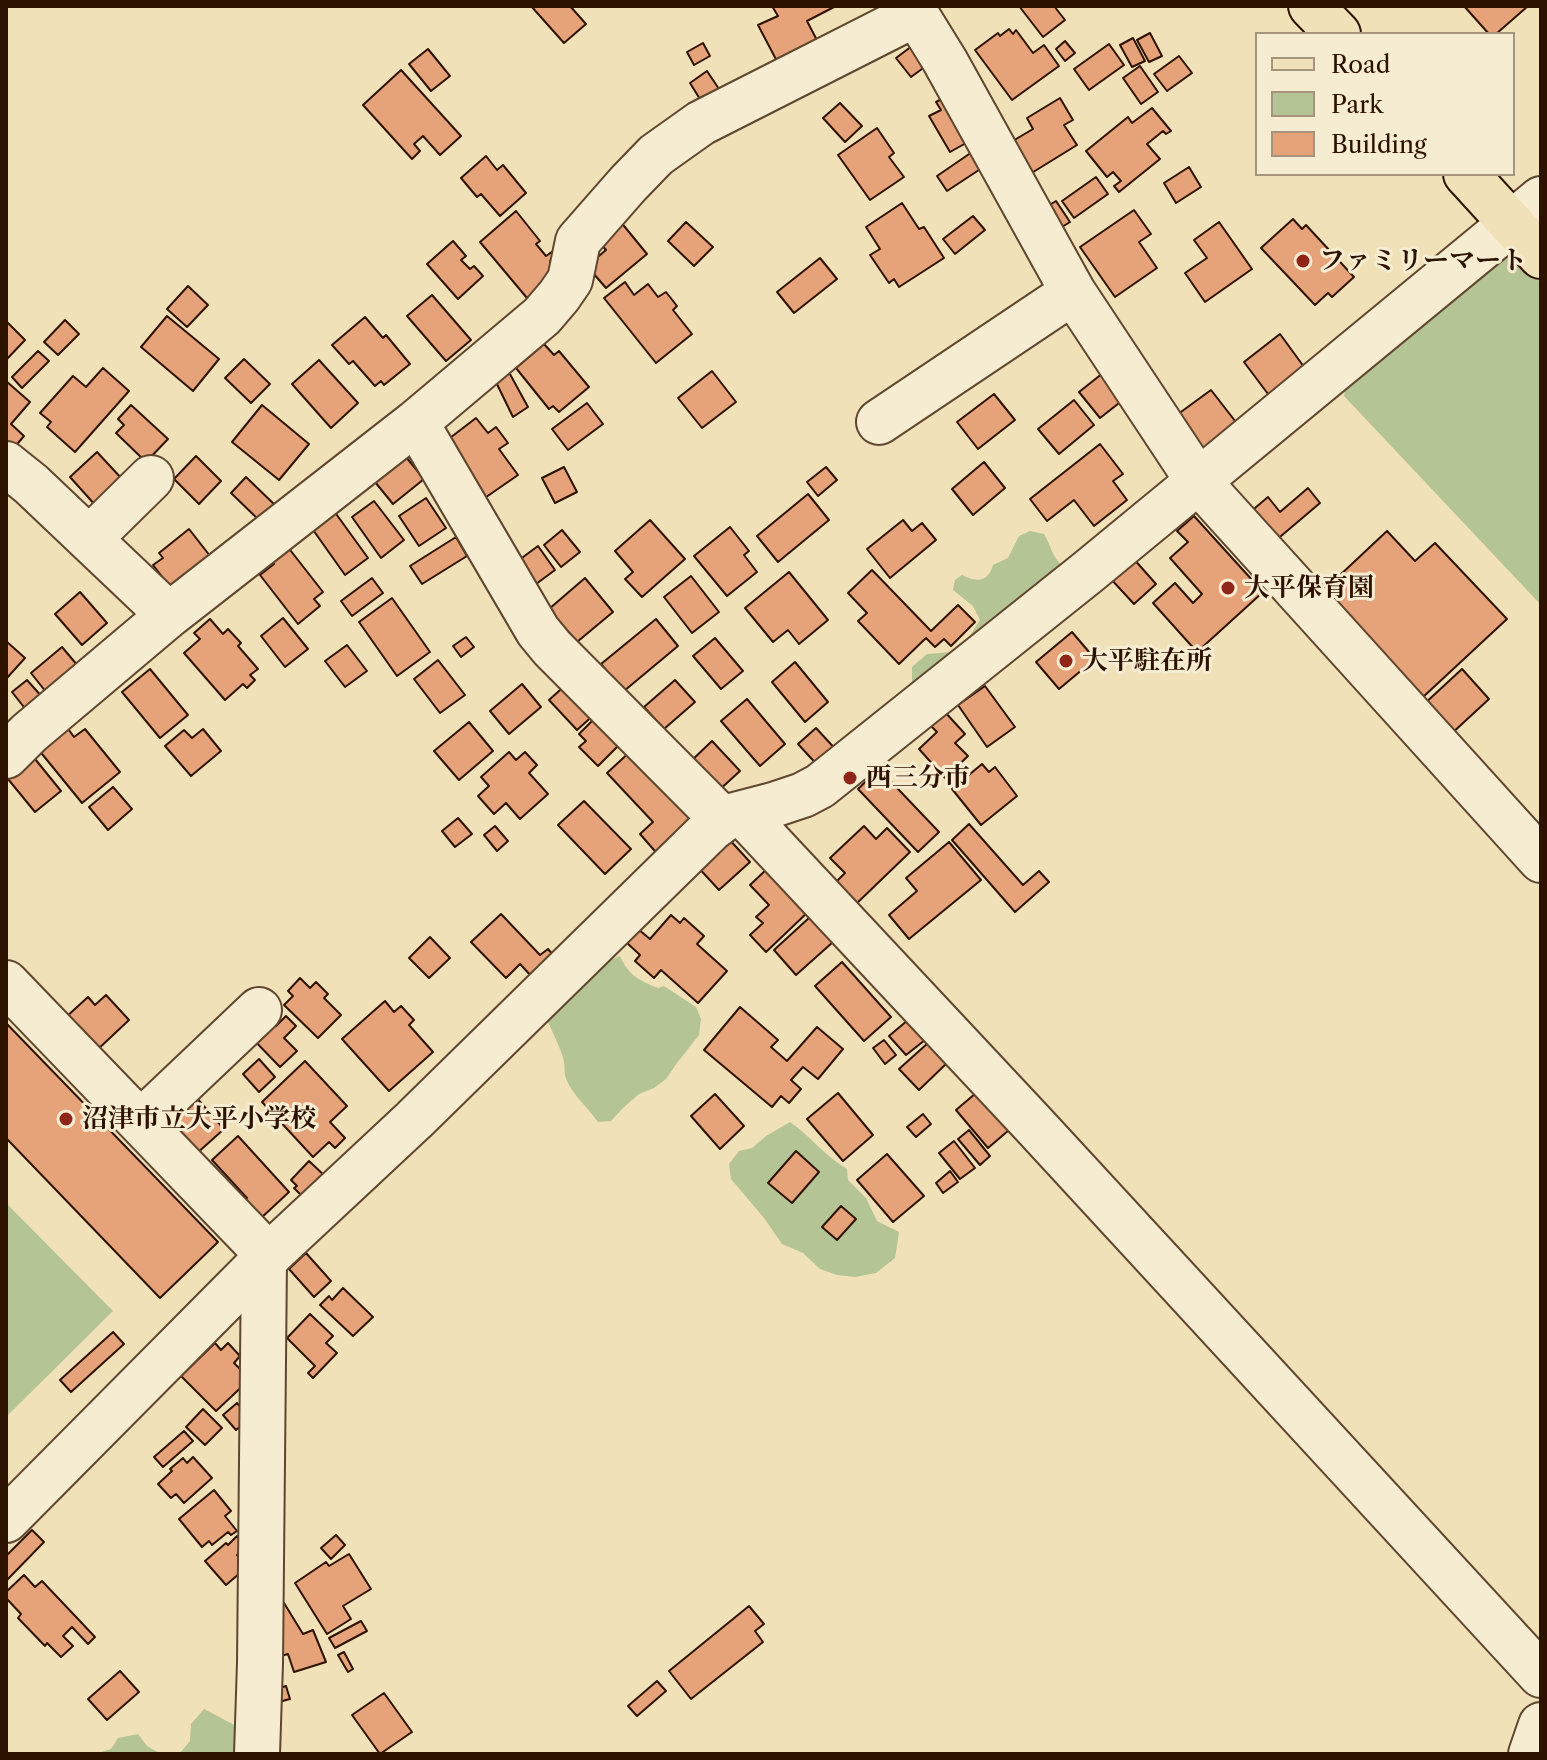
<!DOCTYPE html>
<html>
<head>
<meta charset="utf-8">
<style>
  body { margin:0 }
  #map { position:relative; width:1547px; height:1760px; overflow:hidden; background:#f1e1b8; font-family:"Libre Caslon Text",serif }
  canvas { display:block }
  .frame { position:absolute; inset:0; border:8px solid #2e1200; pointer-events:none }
  .legend { position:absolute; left:1255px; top:32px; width:260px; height:144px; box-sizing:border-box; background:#f6ecd1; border:2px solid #a6957d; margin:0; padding:10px 14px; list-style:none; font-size:24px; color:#2e1200 }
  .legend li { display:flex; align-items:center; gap:16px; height:40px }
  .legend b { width:40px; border:2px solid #a6957d }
</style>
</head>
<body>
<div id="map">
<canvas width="1547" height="1760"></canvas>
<div class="frame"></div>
<ul class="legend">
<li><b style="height:10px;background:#f1e1b8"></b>Road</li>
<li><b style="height:22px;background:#b4c494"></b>Park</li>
<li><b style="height:22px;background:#e6a37a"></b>Building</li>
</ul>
</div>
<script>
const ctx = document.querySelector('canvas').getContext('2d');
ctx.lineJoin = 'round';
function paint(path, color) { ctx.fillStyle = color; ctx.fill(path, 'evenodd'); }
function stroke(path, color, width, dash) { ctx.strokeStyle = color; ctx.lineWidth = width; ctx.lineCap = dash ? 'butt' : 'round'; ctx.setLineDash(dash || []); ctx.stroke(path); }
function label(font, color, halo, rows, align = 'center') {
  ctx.font = font + ' "Libre Caslon Text","Noto Serif JP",serif'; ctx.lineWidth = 6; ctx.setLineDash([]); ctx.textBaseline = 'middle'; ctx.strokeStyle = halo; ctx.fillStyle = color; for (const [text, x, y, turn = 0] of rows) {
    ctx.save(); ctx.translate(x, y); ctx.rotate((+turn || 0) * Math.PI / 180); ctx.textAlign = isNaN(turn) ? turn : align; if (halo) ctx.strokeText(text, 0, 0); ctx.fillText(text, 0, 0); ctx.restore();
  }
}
const green = new Path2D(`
  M1512 252 1541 283V605L1344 396 1345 391Z
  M1030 531 1044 534C1051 545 1052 558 1063 566L912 690V667L927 654 952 652 966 642 980 620 973 606 953 590 955 580 962 575C976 582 988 583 993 565L1008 558 1019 536Z
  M620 956C628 975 640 981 658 988L664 986 696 1007 701 1019 699 1035 677 1063 666 1079 654 1088 639 1094 623 1108 611 1121 598 1122C589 1109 568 1090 565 1075 564 1070 565 1066 564 1062 561 1047 552 1033 547 1019L556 1005 568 1003C578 988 602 962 620 956Z
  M790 1122C810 1136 826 1157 847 1169L848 1180 866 1198 877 1221 899 1232 895 1258 876 1273 855 1277 837 1275 820 1269 803 1253 782 1244 764 1218 731 1179 729 1164 739 1151 752 1148 766 1136Z
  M6 1203 113 1311 6 1417Z
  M204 1709 242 1729 247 1754H169L180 1753 190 1741 191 1724Z
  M138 1734 147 1746 161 1754H95L111 1749 118 1738Z`);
const building = new Path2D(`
  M531 6H570L586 24 564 43Z
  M772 6H836L807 21 820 46 780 67 758 25 778 16Z
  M1019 6H1054L1065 20 1043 37Z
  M1464 6H1528L1496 34H1489Z
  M1009 29 1013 34 1016 30 1033 53 1044 45 1059 66 1012 100 975 50 998 33 1000 36Z
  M1150 33 1162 56 1149 62 1137 40Z
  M1133 38 1145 61 1132 67 1120 45Z
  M1065 41 1075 53 1065 61 1056 49Z
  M703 43 710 56 694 65 687 52Z
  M916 43 930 63 911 77 896 58Z
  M1109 44 1124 65 1089 90 1074 69Z
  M428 49 450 76 431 91 409 64Z
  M1179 56 1192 73 1167 91 1154 74Z
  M1140 66 1158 92 1141 104 1123 78Z
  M401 70 461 136 440 155 423 136 414 144 420 151 412 159 363 105Z
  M707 71 721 92 703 104 690 83Z
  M951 94 975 138 950 152 929 116 941 110 936 102Z
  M1060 98 1073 120 1064 125 1077 145 1030 174 1011 142 1033 129 1027 118Z
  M840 103 862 126 845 142 823 118Z
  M1152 108 1171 131 1166 134 1163 131 1147 144 1160 159 1119 192 1114 186 1121 181 1113 172 1107 177 1086 151 1128 117 1132 123Z
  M877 128 894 153 889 157 904 177 870 200 838 155Z
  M975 150 985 166 947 191 937 176Z
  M486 156 497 170 503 165 526 193 500 216 481 194 477 197 461 178Z
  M1189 167 1201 187 1176 203 1164 183Z
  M1096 177 1108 194 1074 218 1062 201Z
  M1056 201 1070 222 1057 230 1043 209Z
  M902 203 919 229 924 227 944 258 899 287 894 279 889 283 870 255 880 249 866 227Z
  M1134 210 1151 234 1139 242 1157 268 1115 297 1080 247Z
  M516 211 540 241 536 244 546 256 553 251 557 256 550 261 559 271 527 298 480 242Z
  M973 216 985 230 955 254 943 239Z
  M1293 219 1302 229 1306 225 1354 277 1332 297 1328 293 1315 305 1261 248Z
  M620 221 647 254 606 288 587 266 606 250 597 240Z
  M686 222 713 247 694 266 668 241Z
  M1219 222 1252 269 1205 302 1185 273 1207 258 1194 240Z
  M453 241 466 256 461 260 470 269 474 266 483 276 458 299 427 264Z
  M820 258 837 279 794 313 777 292Z
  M625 282 634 295 648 284 658 297 666 292 677 306 673 310 692 334 656 363 604 298Z
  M188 286 208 305 187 327 167 309Z
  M432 295 471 340 446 361 407 316Z
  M167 316 219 359 193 391 141 347Z
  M365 317 383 338 386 335 410 364 384 385 381 381 375 386 353 361 349 364 332 345Z
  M65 320 79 334 58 355 44 342Z
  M6 321 25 340 6 360Z
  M1280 334 1307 371 1271 398 1244 362Z
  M544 344 554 355 559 351 589 387 559 412 553 406 549 409 516 368Z
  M38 351 49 361 22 388 12 377Z
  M244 359 270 384 251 403 225 378Z
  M319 360 358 403 331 428 292 384Z
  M505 365 528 407 513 417 492 374Z
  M103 368 129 391 75 452 47 427 51 422 40 413 73 376 86 387Z
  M712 371 736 402 702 428 678 398Z
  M1103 373 1123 400 1100 418 1079 392Z
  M6 381 30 402 11 424 24 436 13 449 6 444Z
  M1211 390 1239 426 1202 454 1174 417Z
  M994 394 1015 420 978 449 957 422Z
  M1074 400 1094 425 1059 454 1038 429Z
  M587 403 603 424 568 450 552 429Z
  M131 405 168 439 146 462 116 433 124 425 118 419Z
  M262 405 309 444 279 480 232 442Z
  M476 418 488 433 496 427 508 443 499 449 518 475 479 502 446 441Z
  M1100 444 1123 474 1113 481 1127 500 1094 526 1074 500 1047 521 1030 499Z
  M97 452 123 480 96 506 70 477Z
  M196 456 221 481 199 504 174 479Z
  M406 457 424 479 393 504 375 482Z
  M984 462 1005 488 973 515 952 489Z
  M564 467 577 492 555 503 542 478Z
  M826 467 837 480 818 496 807 482Z
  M246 477 277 507 262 523 231 493Z
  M1308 488 1320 503 1274 542 1249 513 1268 497 1280 512Z
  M808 494 829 520 778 562 757 536Z
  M426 498 446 528 419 546 399 516Z
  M374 501 404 540 381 558 352 517Z
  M334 511 368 558 345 575 311 527Z
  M1194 516 1263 592 1197 652 1153 603 1175 583 1193 603 1202 594 1170 558 1188 542 1177 531Z
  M650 520 685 559 642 597 625 579 633 572 615 551Z
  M903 520 912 531 922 523 936 540 890 578 867 549Z
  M730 527 749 551 744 555 757 572 727 596 694 556Z
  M189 529 214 561 174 592 153 565 163 558 159 553Z
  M562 530 580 552 561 567 544 545Z
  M1387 531 1415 561 1435 543 1507 619 1422 698 1322 592Z
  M456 537 467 556 422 584 410 566Z
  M287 546 323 592 314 599 320 606 298 624 260 575 274 564 271 559Z
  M538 546 555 570 532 587 515 563Z
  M1132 557 1156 584 1134 604 1110 578Z
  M872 570 931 631 958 605 975 622 951 646 944 639 935 647 926 638 899 664 858 621 867 613 848 593Z
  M789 572 828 620 799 644 788 630 773 642 745 608Z
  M691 576 719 612 692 633 664 597Z
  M372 578 383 593 352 616 341 601Z
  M585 578 613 612 577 642 549 609Z
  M80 592 107 623 82 645 55 614Z
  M392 598 430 652 397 676 359 622Z
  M283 618 308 649 285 667 261 636Z
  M210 619 223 634 228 629 241 643 238 646 258 669 250 675 255 680 247 688 243 684 225 700 184 653 200 639 194 633Z
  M656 619 678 646 624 691 601 664Z
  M1072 632 1095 659 1059 689 1036 662Z
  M466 637 474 647 461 657 453 646Z
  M715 638 743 671 721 689 693 656Z
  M6 641 25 658 6 679Z
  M347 645 367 671 345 687 325 661Z
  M62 647 78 666 46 692 31 673Z
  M438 660 465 695 440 713 414 679Z
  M795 662 828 702 805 722 772 682Z
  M150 669 188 715 160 738 122 692Z
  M1462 669 1489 699 1449 736 1422 706Z
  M27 680 43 698 27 711 12 692Z
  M675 680 695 702 664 729 644 707Z
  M569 682 597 712 577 730 549 700Z
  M522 684 541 707 509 734 490 711Z
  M985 686 1015 727 987 747 958 705Z
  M747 699 785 744 760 766 721 721Z
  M945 712 965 734 955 743 968 756 945 778 919 749 937 732 930 725Z
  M599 714 624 740 598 766 579 747 586 741 579 734Z
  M469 722 493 751 459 780 434 751Z
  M66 726 74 737 85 729 120 772 82 803 38 749Z
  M816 728 839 753 821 769 798 744Z
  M203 729 221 751 191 776 165 746 184 730 192 738Z
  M712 741 740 771 717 792 689 763Z
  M633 749 700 822 661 858 640 834 653 822 607 773Z
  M509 752 516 760 525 752 537 765 529 773 548 794 520 819 506 803 494 814 478 796 489 786 481 777Z
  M31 754 61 791 35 812 8 779 19 770Z
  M982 764 989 772 995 767 1017 796 981 825 952 789Z
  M879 769 939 832 918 852 858 789Z
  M113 787 132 809 108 830 89 807Z
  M584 801 631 849 605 874 558 825Z
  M458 818 472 834 455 847 442 831Z
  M969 824 1023 885 1039 871 1049 882 1015 912 952 840Z
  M495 826 508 841 497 851 484 835Z
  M864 826 876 839 887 828 910 852 854 906 833 885 845 873 830 858Z
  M727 837 750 862 719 890 696 865Z
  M949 842 981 880 909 939 889 915 917 891 906 878Z
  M768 868 809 911 766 952 750 935 763 923 756 917 769 905 750 885Z
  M501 914 540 955 548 949 555 957 533 978 520 964 506 978 471 942Z
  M671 915 680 923 684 918 704 936 697 944 727 971 698 1003 661 970 654 978 635 961 640 955 626 942 638 929 650 939Z
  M810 917 833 942 796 975 774 950Z
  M430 937 450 958 429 978 409 958Z
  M842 962 891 1017 864 1041 815 986Z
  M300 978 310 988 316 982 328 994 324 998 341 1015 318 1038 284 1005 293 996 288 991Z
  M106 995 129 1020 95 1052 65 1018 88 997 95 1005Z
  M385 1001 394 1012 401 1006 414 1020 409 1025 433 1052 389 1091 342 1039Z
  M740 1007 778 1040 771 1047 787 1061 817 1027 843 1049 818 1079 803 1067 791 1080 801 1089 789 1103 781 1096 772 1107 704 1050Z
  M286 1016 296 1026 284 1038 297 1051 280 1067 248 1034 271 1021 276 1026Z
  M908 1020 925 1040 906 1055 889 1036Z
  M6 1023 218 1242 160 1298 6 1138Z
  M884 1040 896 1055 885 1064 873 1048Z
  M928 1043 947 1063 919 1090 899 1069Z
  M259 1059 275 1077 259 1092 243 1074Z
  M305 1061 347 1106 330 1122 345 1138 335 1148 329 1142 313 1157 262 1102Z
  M838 1093 873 1135 843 1161 807 1119Z
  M976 1093 1009 1130 988 1148 956 1110Z
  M715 1094 744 1126 720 1149 691 1116Z
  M195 1096 224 1129 195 1155 177 1135 184 1128 173 1116Z
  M923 1114 931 1124 916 1137 907 1127Z
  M969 1130 990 1156 980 1165 958 1139Z
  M238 1136 289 1192 260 1219 244 1201 247 1198 212 1160Z
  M954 1141 975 1168 960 1179 939 1153Z
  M796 1151 819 1172 792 1203 768 1183Z
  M887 1154 924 1196 893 1222 857 1180Z
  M309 1161 326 1177 305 1199 294 1188 297 1186 291 1180Z
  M950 1171 958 1182 943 1193 936 1183Z
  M841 1206 856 1219 837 1240 822 1227Z
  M306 1253 331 1281 314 1297 289 1269Z
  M343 1288 373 1317 353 1336 320 1305 329 1296 332 1300Z
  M310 1314 333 1336 326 1343 337 1353 313 1378 308 1373 315 1366 287 1338Z
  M113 1332 124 1344 71 1392 60 1380Z
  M215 1343 221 1350 228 1343 240 1356 234 1363 250 1379 216 1411 181 1376Z
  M237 1403 250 1418 236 1430 223 1415Z
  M203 1409 222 1428 205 1445 186 1427Z
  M184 1431 193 1441 163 1467 154 1457Z
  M193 1457 212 1478 184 1503 176 1494 171 1498 158 1484 172 1471 170 1469 183 1458 187 1463Z
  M214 1490 231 1511 225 1516 237 1531 231 1535 228 1532 212 1545 209 1541 202 1547 179 1519Z
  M32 1530 44 1542 6 1581V1556Z
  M336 1535 345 1545 331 1559 321 1548Z
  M237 1536 246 1547 237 1555 247 1567 226 1585 205 1561 226 1543 228 1545Z
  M349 1554 371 1589 343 1606 351 1619 327 1634 295 1583 326 1562 329 1566Z
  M24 1575 35 1587 42 1581 95 1637 88 1644 72 1627 63 1636 73 1646 61 1657 47 1643 45 1646 18 1618 21 1614 6 1598V1592Z
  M284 1603 303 1634 313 1630 326 1662 294 1672 288 1654 281 1656 274 1612Z
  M749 1606 764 1624 755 1631 763 1642 691 1699 669 1671Z
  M361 1621 367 1631 335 1648 329 1638Z
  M344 1652 353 1669 348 1672 338 1655Z
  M120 1671 139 1692 107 1720 88 1699Z
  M657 1681 666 1691 637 1716 628 1706Z
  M286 1686 290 1699 275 1703 272 1690Z
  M384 1693 412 1732 380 1754 352 1715Z`);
const minor = new Path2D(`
  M911 6 945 61 1073 292 1198 481 1541 860
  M879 422 1073 292
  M415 423 425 438 538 631 552 648 723 820
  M6 464 31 484 169 615
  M89 539 151 478
  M6 756 29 733 169 615 415 423 542 316 559 296 570 280 578 241 628 184 656 155 701 123 916 14
  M743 814 1035 1126 1541 1675
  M6 983 269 1256
  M141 1122 259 1010
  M6 1520 264 1260 414 1120 711 829 727 817 773 805 803 795 820 786 1088 572 1541 199
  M257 1754 260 1663 264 1260
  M1531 1754 1541 1725`);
const major = new Path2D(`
  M1311 6 1338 34
  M1466 174 1541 256`);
const markers = [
  [1303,261,8,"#8f2418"],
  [1228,588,8,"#8f2418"],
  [1066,661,8,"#8f2418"],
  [850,778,8,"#8f2418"],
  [66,1119,8,"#8f2418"]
];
const poiNames = [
  ["ファミリーマート",1319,261],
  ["大平保育園",1244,588],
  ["大平駐在所",1082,661],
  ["西三分市",866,778],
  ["沼津市立大平小学校",82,1119]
];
paint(green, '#b4c494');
paint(building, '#e6a37a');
stroke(building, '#2e1200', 2);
stroke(minor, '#5f462e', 48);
stroke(major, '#2e1200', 48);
stroke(minor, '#f6ecd1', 44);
stroke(major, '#f1e1b8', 44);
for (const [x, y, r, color] of markers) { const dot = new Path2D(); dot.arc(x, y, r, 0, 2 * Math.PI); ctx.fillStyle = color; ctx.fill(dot); stroke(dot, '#f6ecd1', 3); }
label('bold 26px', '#2e1200', '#f6ecd1', poiNames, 'left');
</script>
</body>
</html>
